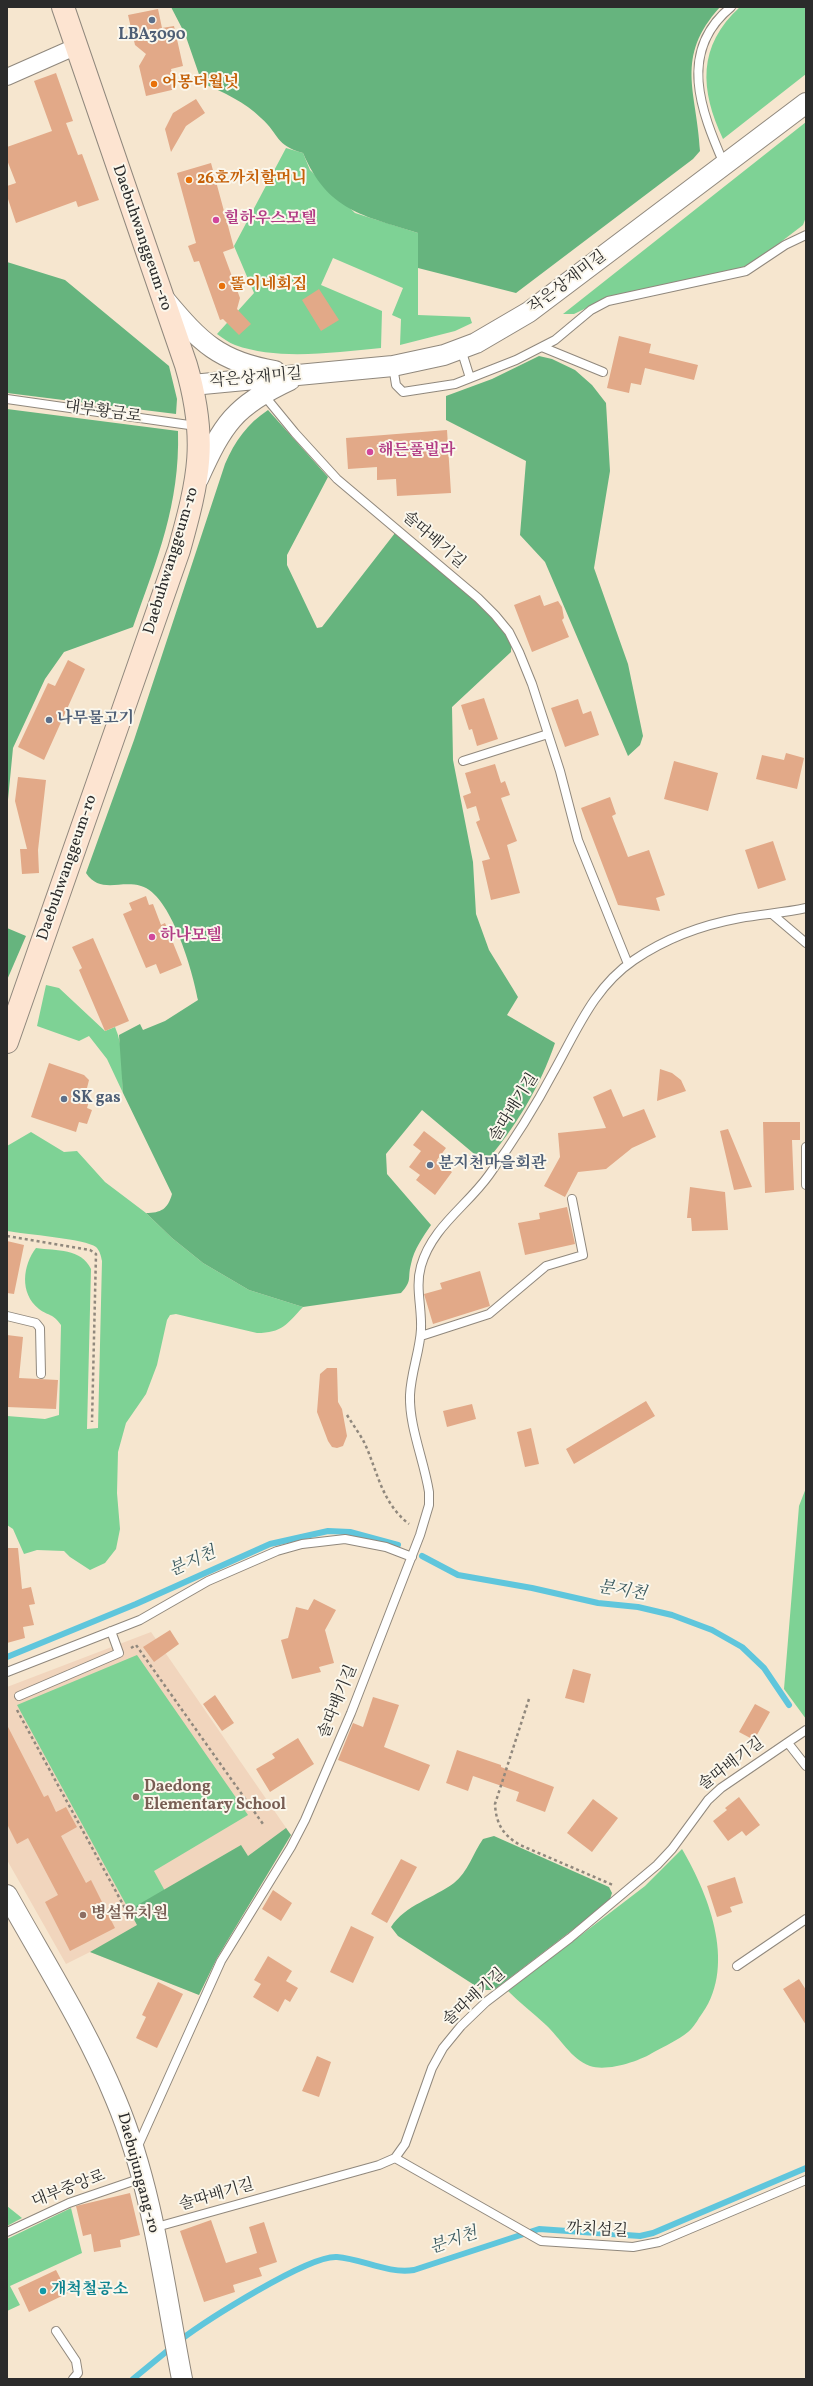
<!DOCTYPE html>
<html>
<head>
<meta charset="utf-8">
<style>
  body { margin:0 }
  #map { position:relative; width:813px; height:2386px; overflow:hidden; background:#f6e6cf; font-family:Vollkorn,serif }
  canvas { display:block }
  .frame { position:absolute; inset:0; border:8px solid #2b2b2b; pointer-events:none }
</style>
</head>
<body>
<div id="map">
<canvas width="813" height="2386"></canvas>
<div class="frame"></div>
</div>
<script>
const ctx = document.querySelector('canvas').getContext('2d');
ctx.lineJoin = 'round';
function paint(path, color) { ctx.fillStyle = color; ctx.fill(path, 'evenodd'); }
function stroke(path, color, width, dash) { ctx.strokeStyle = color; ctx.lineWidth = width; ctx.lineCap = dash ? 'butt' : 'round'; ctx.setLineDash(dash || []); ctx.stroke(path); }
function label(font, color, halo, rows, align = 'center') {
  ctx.font = font + ' Vollkorn,"Noto Serif KR",serif'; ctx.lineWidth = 4; ctx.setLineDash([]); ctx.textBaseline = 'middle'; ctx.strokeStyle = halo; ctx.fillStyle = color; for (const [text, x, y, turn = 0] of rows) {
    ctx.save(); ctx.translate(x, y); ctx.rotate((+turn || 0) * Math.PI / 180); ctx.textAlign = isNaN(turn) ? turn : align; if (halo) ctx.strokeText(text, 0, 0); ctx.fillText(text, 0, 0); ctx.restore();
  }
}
const built = new Path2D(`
  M151 1632 291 1835 217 1958 199 1995 90 1952 66 1964 7 1860V1687Z`);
const green = new Path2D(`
  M740 7H806V74L723 139C700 90 697 46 740 7Z
  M806 122V217L803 225 756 261 741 268 611 296 574 314H563Z
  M286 148 303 153 310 170 355 213 418 233V315L470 317 472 323 455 331 400 345 401 319 392 315 403 288 333 258 321 285 382 311 381 348C335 352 280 361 235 345 229 343 223 338 217 334L254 293 234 246Z
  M46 985 59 988 105 1031 115 1027C124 1047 122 1072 123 1093L107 1059 89 1036 79 1041 37 1026Z
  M31 1132 64 1152 77 1151 105 1182 146 1213 172 1238 203 1263 249 1290 303 1307C287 1324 282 1333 257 1333L176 1314 170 1315 167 1320 157 1365 146 1394 126 1423 118 1452 117 1493 120 1529 116 1549 105 1563 90 1570 70 1557 64 1551 37 1550 24 1554 13 1529 7 1525V1416L45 1419 59 1415 61 1325C53 1313 48 1316 39 1309 19 1293 23 1265 36 1248 57 1251 81 1248 91 1269L87 1429 98 1428 102 1261C101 1256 100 1251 96 1247 86 1239 24 1234 7 1231V1146Z
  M806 1488V1719L784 1689 799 1506Z
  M137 1655 248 1815 154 1871 165 1891 129 1910 17 1705Z
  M682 1849C710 1897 738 1969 699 2018 696 2023 692 2029 688 2032 678 2040 665 2046 654 2052 640 2061 607 2072 590 2066 571 2059 560 2038 546 2025 533 2013 520 2003 508 1991L645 1886Z
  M7 2206 22 2218 7 2226Z
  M71 2208 82 2253 10 2286 20 2305 7 2311V2239Z`);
const forest = new Path2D(`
  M171 7H720C674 58 697 91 700 151L693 159 516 293 418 268V233C362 215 328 211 303 153 275 145 280 135 261 118 245 102 223 92 202 83L185 34Z
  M7 262 65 280 169 366 177 399 176 414 7 393Z
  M539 356 552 359 575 370 592 385 606 403 610 471 594 568 628 664 643 736 640 745 628 756 545 562 520 535 526 461 446 420V396L492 379Z
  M7 409 178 431C180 505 157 559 133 627L64 652 45 679 13 748 7 810Z
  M268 410 328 477 287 555V565L317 628 322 627 395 533C417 552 504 619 511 643 512 645 511 650 511 652L452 707 453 760 473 862 476 914 489 950 518 997 507 1015 555 1043C540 1087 515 1128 485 1163L422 1110 386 1154 387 1174 431 1225C423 1237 414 1249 411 1264 407 1279 413 1280 401 1293L303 1307 249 1290 203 1263 172 1238 146 1213C161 1213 168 1209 172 1194L123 1093 119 1035 140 1024 143 1030 165 1021 198 1000C193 972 171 894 141 886 120 880 100 894 86 873L134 740 225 464C235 441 247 424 268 410Z
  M7 928 26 936 7 980Z
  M286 1828 291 1835 217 1958 199 1995 90 1952 137 1925 129 1910 241 1845 248 1856Z
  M494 1836 609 1887 612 1893 609 1902 494 1990H482L398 1936 391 1927C405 1905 434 1898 454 1883 468 1872 473 1853 483 1839Z`);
const stream = new Path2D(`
  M422 1556 458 1575 532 1588 598 1603 638 1607 672 1615 712 1630 742 1647 764 1668 789 1705
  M7 1657 136 1604 270 1544 328 1531 350 1532 398 1545
  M179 2341C204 2322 308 2255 337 2257 363 2259 387 2274 414 2270L539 2229 640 2236 653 2233 806 2168
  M133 2379 172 2347`);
const building = new Path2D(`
  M158 9 162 28 174 26 183 66 171 69 176 89 146 96 139 66 146 54 135 45 128 15Z
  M56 73 73 121 66 123 78 155 82 154 99 200 78 207 76 201 16 223 7 196V186L16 183 7 160V147L52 131 34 81Z
  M196 99 205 113 186 126 171 152 165 129 173 113Z
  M211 163 234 248 223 252 240 298 237 309 251 324 239 335 223 319 220 320 199 261 194 262 188 246 196 243 177 173Z
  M319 289 339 320 321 331 302 300Z
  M619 336 651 344 649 353 698 365 694 380 645 368 641 385 631 383 629 393 607 388Z
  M447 430 451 493 397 496 396 479 377 480V467L348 469 346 438Z
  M540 595 544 606 558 601 562 607 564 618 562 620 569 637 532 652 514 605Z
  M68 660 85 669 44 760 18 747 48 683 55 686Z
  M484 698 498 739 477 746 472 729 469 730 461 705Z
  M578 699 583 714 591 711 599 735 565 747 551 708Z
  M786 753 804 758 797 789 756 779 762 755 784 760Z
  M674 761 718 773 708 811 664 799Z
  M495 764 501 783 505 781 510 795 501 798 517 841 507 845 520 893 491 900 482 861 490 859 476 822 480 820 476 806 467 809 463 796 471 793 465 773Z
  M18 777 46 780 38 850 39 873 22 874 20 849H27L15 801Z
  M610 797 616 814 612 816 628 857 649 850 665 895 656 898 660 911 618 905 581 808Z
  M773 841 786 880 758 889 745 850Z
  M146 896 149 905 153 904 161 925 165 923 182 965 160 974 156 964 146 968 123 914 132 910 129 903Z
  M93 938 129 1021 105 1031 79 970 82 968 72 947Z
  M49 1063 84 1075 89 1080 85 1096 90 1098 87 1108 92 1110 87 1124 79 1122 76 1132 31 1117Z
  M660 1069 672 1073 681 1080 686 1091 657 1101Z
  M611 1089 623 1117 644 1109 656 1137 632 1148 606 1169 578 1172 565 1197 544 1186 560 1157 558 1133 606 1128 593 1097Z
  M763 1122H800V1140H792L794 1190 765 1193Z
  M728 1129 752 1187 734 1190 720 1131Z
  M424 1131 446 1148 437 1160 452 1172 435 1195 416 1180 420 1175 409 1167 421 1151 413 1145Z
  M690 1187 725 1192 728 1230 692 1231 691 1218H687Z
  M567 1207 575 1244 525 1255 518 1223 540 1219 539 1213Z
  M7 1241 24 1245 14 1294 7 1293Z
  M480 1271 490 1306 433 1324 424 1294 442 1289 440 1283Z
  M7 1335 23 1337 19 1378 58 1380 56 1409 7 1407Z
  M327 1368H337L338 1402 342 1409 347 1436 343 1446 337 1448 332 1447 328 1441 317 1412 320 1374Z
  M646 1401 655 1416 574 1464 566 1449Z
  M472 1404 476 1419 447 1427 443 1411Z
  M531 1428 539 1464 525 1467 517 1432Z
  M7 1548H18L22 1589 31 1587 35 1604 29 1605 34 1625 23 1627 25 1638 7 1643Z
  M314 1599 336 1610 325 1630 334 1663 319 1667 321 1672 292 1679 281 1640 288 1638 296 1607 308 1610Z
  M170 1630 179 1644 154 1662 143 1647Z
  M573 1669 591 1674 584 1703 565 1698Z
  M215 1695 234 1723 222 1731 203 1704Z
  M373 1697 399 1705 384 1747 430 1765 419 1791 338 1760 353 1723 363 1727Z
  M755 1704 770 1712 754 1740 739 1732Z
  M7 1725 44 1797 48 1795 56 1812 66 1807 77 1827 61 1836 86 1883 91 1880 115 1928 70 1951 45 1902 58 1895 28 1838 17 1844 7 1824Z
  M298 1738 314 1764 270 1792 256 1769 275 1758 272 1754Z
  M457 1750 501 1765V1767L554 1787 545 1812 516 1801 519 1792 473 1776 468 1791 446 1783Z
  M739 1797 760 1825 746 1836 742 1831 728 1841 713 1821 727 1810 725 1808Z
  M593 1799 618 1818 592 1852 567 1833Z
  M401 1859 417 1867 387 1923 371 1914Z
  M735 1877 743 1903 730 1907 732 1912 717 1917 707 1886Z
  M273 1890 292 1903 281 1921 262 1909Z
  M351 1926 374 1937 353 1983 330 1972Z
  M268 1956 292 1971 286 1981 298 1988 290 2002 285 1999 278 2012 253 1997 261 1984 254 1980Z
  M799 1979 806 1990V2025L783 1989Z
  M158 1982 183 1994 157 2048 136 2038 146 2017 142 2015Z
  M317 2056 331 2062 319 2097 302 2091Z
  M130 2193 140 2235 120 2240 121 2247 94 2252 91 2234 83 2236 76 2206Z
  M211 2220 226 2263 257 2253 249 2227 264 2222 277 2262 259 2268 262 2276 233 2285 235 2292 204 2302 180 2231Z
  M56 2270 68 2293 29 2312 18 2288Z`);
const path = new Path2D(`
  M7 1236 90 1250 96 1254 92 1422
  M347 1415C353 1425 360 1434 365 1444 378 1473 382 1503 409 1524
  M131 1648 136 1645 263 1824
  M529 1699 495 1804C496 1824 503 1835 520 1845L613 1885
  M17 1710 126 1910`);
const service = new Path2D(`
  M724 164C701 111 677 51 731 7
  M542 347 603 372
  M461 349 470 378
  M393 366 396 385 403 392 455 384 516 360 555 340 591 310 608 301 746 271 785 245 806 235
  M263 394 295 433 337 479 478 598 495 615 509 632 519 652 532 684 560 771 578 840 628 964
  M7 399 196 426
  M463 761 548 734
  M772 914 806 943
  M806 1147V1185
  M7 1316 36 1323 40 1328 41 1374
  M421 1336 489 1314 546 1266 583 1255 572 1199
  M7 1672 140 1620 208 1581 277 1551 302 1544 345 1539 386 1547 412 1557
  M19 1696 119 1653 111 1631
  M788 1743 806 1766
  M737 1966 806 1919
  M137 2148 221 1961 291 1847 305 1820 351 1713 420 1535 429 1505V1492C424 1460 409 1427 410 1395 411 1372 420 1351 421 1329 422 1307 415 1287 421 1266 432 1227 467 1206 489 1175 513 1142 535 1107 554 1071 577 1030 594 987 634 960 666 938 702 925 740 918 762 914 784 913 806 908
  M395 2158 541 2241 633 2247 659 2242 806 2180
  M153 2228 379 2165 395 2158 405 2144 432 2068 443 2048 461 2026 486 2002 570 1938 657 1865 672 1849 708 1800 721 1788 806 1730
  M7 2232 69 2203 142 2178
  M56 2331 76 2361 78 2373 73 2379`);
const minor = new Path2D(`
  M7 77 75 47`);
const tertiary = new Path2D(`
  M165 300C200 342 220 362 275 371
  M192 385 393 366 444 355 476 343 529 312 806 103
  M198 479C223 424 234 406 290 380
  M7 1895C45 1963 87 2029 116 2100 153 2188 164 2286 182 2379`);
const secondary = new Path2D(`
  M7 1042 179 550C199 478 208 440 186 365L63 7`);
const markers = [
  [152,20,4,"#5c6f8a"],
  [154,84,4,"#e8710a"],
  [189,180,4,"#e8710a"],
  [216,220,4,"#d1479c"],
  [222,286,4,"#e8710a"],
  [370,452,4,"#d1479c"],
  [49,720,4,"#5c6f8a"],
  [152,937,4,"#d1479c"],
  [64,1099,4,"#5c6f8a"],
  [430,1165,4,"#5c6f8a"],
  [136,1797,4,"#8d6e63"],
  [83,1915,4,"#8d6e63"],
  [43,2291,4,"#0f9aa8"]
];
const serviceNames = [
  ["LBA3090",152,36,"center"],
  ["나무물고기",57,720],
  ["SK gas",72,1099],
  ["분지천마을회관",438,1165]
];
const foodNames = [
  ["어몽더월넛",162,84],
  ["26호까치할머니",197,180],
  ["똘이네회집",230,286]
];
const hotelNames = [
  ["힐하우스모텔",224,220],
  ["해든풀빌라",378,452],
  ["하나모텔",160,937]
];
const streetNames = [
  ["Daebuhwanggeum-ro",141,238,71],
  ["작은상재미길",568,283,-37],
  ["작은상재미길",256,379,-5],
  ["대부황금로",103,413,8],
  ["솔따배기길",433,541,41],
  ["Daebuhwanggeum-ro",172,561,-73],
  ["Daebuhwanggeum-ro",68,868,-71],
  ["솔따배기길",515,1108,-58],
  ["솔따배기길",339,1702,-68],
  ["솔따배기길",732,1765,-37],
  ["솔따배기길",475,1998,-42],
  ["Daebujungang-ro",137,2173,75],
  ["대부중앙로",69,2190,-21],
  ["솔따배기길",217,2196,-16],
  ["까치섬길",597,2231,3]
];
const educationNames = [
  ["Daedong",144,1788],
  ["Elementary School",144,1806],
  ["병설유치원",91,1915]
];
const cultureNames = [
  ["개척철공소",51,2291]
];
const waterNames = [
  ["분지천",193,1563,-24],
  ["분지천",622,1592,9],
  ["분지천",454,2242,-19]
];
paint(built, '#f1d5bd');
paint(green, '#7ed295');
paint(forest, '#66b47e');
stroke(stream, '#5fc6dc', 6);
paint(building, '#e2a988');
stroke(service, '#90887d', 10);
stroke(minor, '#90887d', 18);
stroke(tertiary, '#90887d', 22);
stroke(secondary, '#90887d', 24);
stroke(path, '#90887d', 2.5, [3, 3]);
stroke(service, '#fff', 8);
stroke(minor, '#fff', 16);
stroke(tertiary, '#fff', 20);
stroke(secondary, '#fde4d1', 22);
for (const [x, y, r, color] of markers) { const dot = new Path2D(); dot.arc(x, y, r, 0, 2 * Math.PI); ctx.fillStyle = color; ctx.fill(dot); stroke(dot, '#fbf7ec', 1.5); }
label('bold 16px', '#4e5e75', '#fbf7ec', serviceNames, 'left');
label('bold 16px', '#c56008', '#fbf7ec', foodNames, 'left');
label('bold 16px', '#b23c85', '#fbf7ec', hotelNames, 'left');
label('16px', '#2b2b2b', '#fbf7ec', streetNames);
label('bold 16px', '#785e54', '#fbf7ec', educationNames, 'left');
label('bold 16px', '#0d838f', '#fbf7ec', cultureNames, 'left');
label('italic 17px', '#3b5a60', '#fbf7ec', waterNames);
</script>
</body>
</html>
